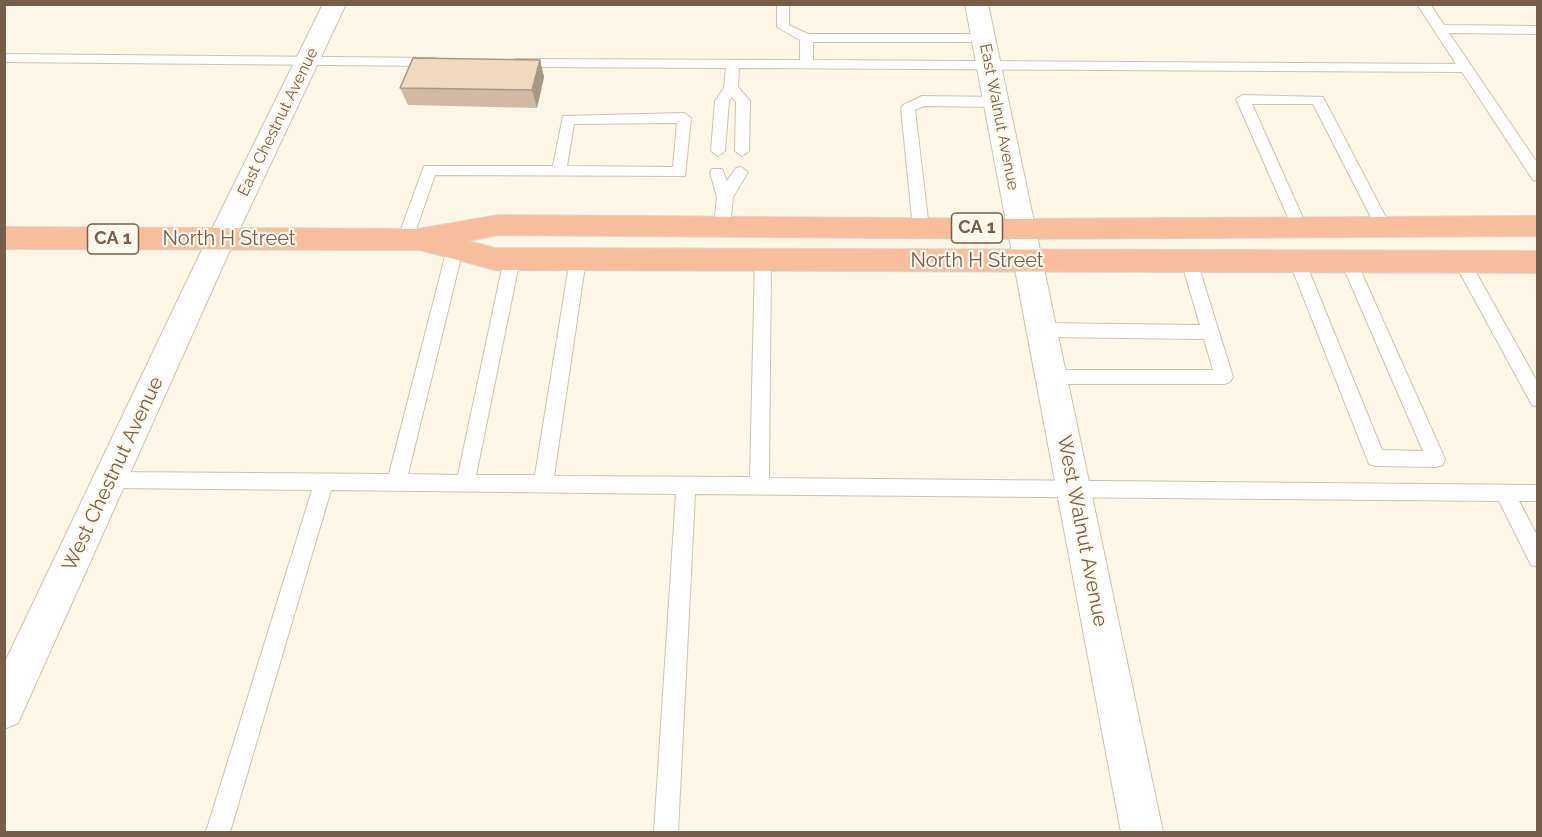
<!DOCTYPE html>
<html>
<head>
<meta charset="utf-8">
<style>
  body { margin:0 }
  #map { position:relative; width:1542px; height:837px; overflow:hidden; background:#fcf6e6; font-family:Raleway,sans-serif }
  canvas { display:block }
  .frame { position:absolute; inset:0; border:6px solid #765e4a; pointer-events:none }
</style>
</head>
<body>
<div id="map">
<canvas width="1542" height="837"></canvas>
<div class="frame"></div>
</div>
<script>
const ctx = document.querySelector('canvas').getContext('2d');
ctx.lineJoin = 'round';
function stroke(path, color, width, dash) { ctx.strokeStyle = color; ctx.lineWidth = width; ctx.lineCap = dash ? 'butt' : 'round'; ctx.setLineDash(dash || []); ctx.stroke(path); }
function paint(path, color) { ctx.fillStyle = color; ctx.fill(path, 'evenodd'); }
function label(font, color, halo, rows, align = 'center') {
  ctx.font = font + ' Raleway,sans-serif'; ctx.lineWidth = 4.5; ctx.setLineDash([]); ctx.textBaseline = 'middle'; ctx.strokeStyle = halo; ctx.fillStyle = color; for (const [text, x, y, turn = 0] of rows) {
    ctx.save(); ctx.translate(x, y); ctx.rotate((+turn || 0) * Math.PI / 180); ctx.textAlign = isNaN(turn) ? turn : align; if (halo) ctx.strokeText(text, 0, 0); ctx.fillText(text, 0, 0); ctx.restore();
  }
}
const lane = new Path2D(`
  M777 4H789V25L808 34H983L990 38 983 42H813V60L1456 64 1417 4H1430L1444 25 1538 26V34L1449 33 1538 164V181L1533 180 1462 72 739 68 738 87 750 101 749 151 742 156 735 151 736 102 732 97 729 101 725 151 718 156 711 151 715 101 724 88 726 68 516 67 509 63 516 59 800 60V40L777 27Z
  M4 54 435 58 442 62 435 66 4 62Z
  M1243 95 1323 97 1391 227 1388 231H1378L1313 104H1252L1307 227 1304 231H1294L1236 99Z
  M922 96 996 97 1003 102 996 107 924 106 915 110 929 228 926 232H916L913 228 901 108 903 105Z
  M684 113 691 118 685 176 435 175 411 244H399L397 240 424 166H553L563 116ZM677 123 673 167 567 166 574 124Z
  M741 167 748 172 733 197 730 226 727 230H717L714 226 717 197 710 173 712 169H722L727 181 736 168Z
  M455 243 461 245 463 249 408 474 458 475 504 259 506 255H518L520 259 476 475H535L570 259 572 255H584L586 259 554 476 750 477 755 260 757 256H769L771 260 769 478 1538 485V501H1519L1538 537V567L1531 565 1499 501 695 494 678 832H654L676 494 331 490 230 832H206L312 490 111 488 104 486 102 480 104 474 111 472 389 474 447 249 449 245Z
  M1189 255 1195 257 1197 261 1233 377 1230 382 1224 384H1052L1046 382 1043 377 1046 372 1052 370H1213L1204 339 1042 337 1036 335 1034 330 1036 325 1042 323 1200 325 1181 261 1183 257Z
  M1297 255 1303 257 1305 261 1382 450 1423 451 1341 262 1343 258H1355L1445 459 1443 465 1436 467 1376 466 1369 464 1289 261 1291 257Z
  M1462 256 1468 258 1538 383V407L1532 405 1454 262 1456 258Z`);
const street = new Path2D(`
  M323 4H346L235 239 18 723 4 729V664L207 239Z
  M965 4H988L1163 832H1121Z`);
const highway = new Path2D(`
  M499 215 1022 219 1538 216V236L1022 239 499 235 468 241 495 248 1538 251V273L495 270 420 250 4 249V227L418 229Z`);
const wall = new Path2D(`
  M540 60 544 77 537 108 408 105 400 88Z`);
const shadedWall = new Path2D(`
  M540 60 544 77 537 108 532 90Z`);
const building = new Path2D(`
  M413 58 540 60 532 90 400 88Z`);
const farStreetnames = [
  ["East Walnut Avenue",999,117,79],
  ["East Chestnut Avenue",278,122,-64]
];
const shields = [
  [977,228,51],
  [113,239,51]
];
const shieldNames = [
  ["CA 1",977,228],
  ["CA 1",113,239]
];
const streetNames = [
  ["North H Street",229,239],
  ["North H Street",977,261],
  ["West Chestnut Avenue",113,474,-65],
  ["West Walnut Avenue",1082,531,79]
];
stroke(lane, '#d0c1ae', 2);
stroke(street, '#d0c1ae', 2);
stroke(highway, '#dbd5d0', 2);
paint(lane, '#fff');
paint(street, '#fff');
paint(highway, '#f7bd9d');
paint(wall, '#d0baa3');
paint(shadedWall, '#a99785');
paint(building, '#f2d8be');
stroke(building, '#a99785', 1.5);
label('16px', '#765e4a', '#fffaed', farStreetnames);
for (const [x, y, w] of shields) { const box = new Path2D(); box.roundRect(x - w / 2, y - 15, w, 30, 4.5); ctx.fillStyle = '#fffaed'; ctx.fill(box); stroke(box, '#765e4a', 1.5); }
label('bold 18px', '#765e4a', null, shieldNames);
label('20px', '#765e4a', '#fffaed', streetNames);
</script>
</body>
</html>
